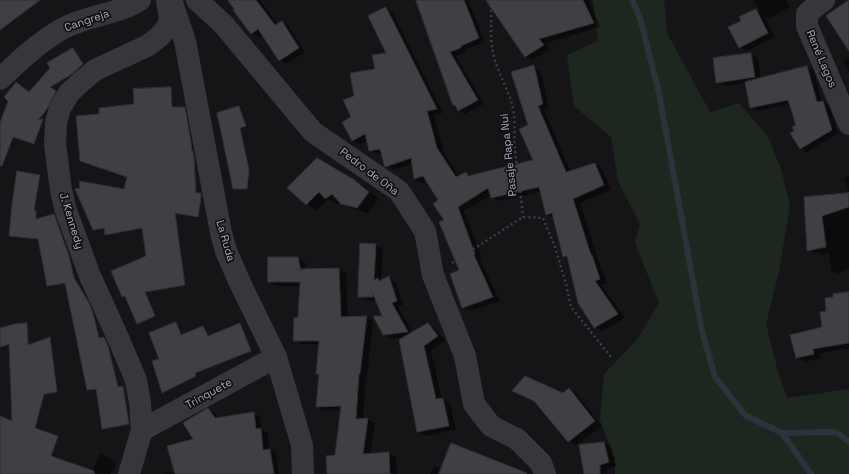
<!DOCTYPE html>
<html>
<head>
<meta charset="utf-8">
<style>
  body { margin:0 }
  canvas { display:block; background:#151517 }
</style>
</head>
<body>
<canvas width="849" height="474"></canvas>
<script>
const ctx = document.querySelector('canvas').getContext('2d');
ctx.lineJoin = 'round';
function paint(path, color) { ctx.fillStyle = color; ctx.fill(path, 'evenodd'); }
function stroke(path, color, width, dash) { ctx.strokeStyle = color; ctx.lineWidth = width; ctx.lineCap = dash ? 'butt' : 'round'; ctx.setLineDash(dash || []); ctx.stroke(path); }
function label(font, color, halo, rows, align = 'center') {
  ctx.font = font + ' "Space Grotesk",sans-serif'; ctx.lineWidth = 3.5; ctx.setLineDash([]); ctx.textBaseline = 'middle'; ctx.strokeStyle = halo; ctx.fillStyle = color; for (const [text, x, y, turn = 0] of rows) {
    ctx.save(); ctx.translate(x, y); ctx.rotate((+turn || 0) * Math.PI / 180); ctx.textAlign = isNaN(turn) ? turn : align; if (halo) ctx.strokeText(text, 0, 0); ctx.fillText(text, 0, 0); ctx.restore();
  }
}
const green = new Path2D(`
  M592 0H664L667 33 710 112 739 103 768 137 781 169 790 206 779 271 766 324 778 372 787 398 849 389V474H615V459L600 420 604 374 637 340 659 303 635 243 640 224 618 181 611 137 574 106 567 55 598 41 594 7Z`);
const shadow = new Path2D(`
  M230 0H260L278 25 282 22 288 26 305 52 286 64 279 60 263 34 259 37 252 33Z
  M417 0H468L485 42 466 49 467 52 456 56 484 104 465 114 459 111 454 105Z
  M505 0H589L600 27 546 43 550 49 533 60 526 56Z
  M753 0H786L790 7 769 19 765 17 775 37 747 51 739 47 742 22 756 10 761 12Z
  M386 8 393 13 443 113 434 115 444 153 459 176 466 173 471 176 534 160 529 126 533 66 541 71 549 108 544 110 571 172 595 164 602 168 611 190 580 203 598 259 607 283 601 285 625 318 602 331 595 327 569 259 564 257 555 219 547 214 541 192 499 201 492 197 491 195 464 211 482 258 480 259 500 301 470 311 463 307 460 271 446 221 440 201 427 181 422 183 415 179 413 164 394 170 385 165 382 154H377L369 150 367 141 360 144 352 140 355 96 388 54Z
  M751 54 758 58 761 79 807 67 814 70 822 102 829 105 838 133 807 152 800 148 795 131 797 125 791 104 758 111 751 108 746 83 725 86 717 82Z
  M849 58V72L843 61Z
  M318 159 364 186 379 199 368 213 353 209 340 202 337 204 328 199 317 210 306 204Z
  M849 176V192L844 178Z
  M849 194V269L837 274 831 270 829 253 823 255 819 252 814 253 808 250 805 198Z
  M376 245 383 249 381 281 389 278 396 282 403 305 398 307 413 333 428 325 435 329 445 341 431 350 442 399 450 403 456 430 426 436 418 431 407 337 391 339 384 334V317L377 301 367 300 359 296Z
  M298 258 305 262 306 270 339 269 346 273 348 318 366 317 373 321 367 378H366L363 419H368L375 423 370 454 389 453 396 457 397 474H328L336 456 342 410 324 411 317 407 320 375 317 373 320 344H301L294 340 299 318 301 286H276L269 282Z
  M849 293V348L820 353 821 358 805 362 797 357 823 328 828 312Z
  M569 389 576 393 602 426 576 445 569 441 536 402 514 391 563 395Z
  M208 409 215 413 219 419 254 413 260 417 262 430 268 433 269 450 276 453 279 474H160L175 472 194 439Z
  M604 443 611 447 616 466 607 469V474H585Z
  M100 453 117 462 111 474H91Z
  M435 466 441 470 521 474H430Z`);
const stream = new Path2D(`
  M632 0 640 18 659 93 702 331 715 377 745 415 782 433 836 432 849 442
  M782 433 811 474`);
const building = new Path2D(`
  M0 0H40L0 30Z
  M228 0H256L275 25 282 21 299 48 279 61 258 29 251 34 233 10 234 9Z
  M416 0H464L479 38 461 46V48L450 52 478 100 458 111 455 105H453Z
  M486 0H583L594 23 539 39 544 45 525 57Z
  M849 0V51L826 16Z
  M386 7 437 109 427 111 437 148 456 177 466 172 468 176 533 160 519 129 528 125 511 72 534 65 543 104 538 106 566 172 595 163 604 185 573 199 591 255H592L600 279 595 281 618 314 594 328 578 303 567 256 563 257 552 213 546 215 539 187 491 198 488 188 458 207 475 254 474 255 493 297 462 308 450 274 459 270 439 222 444 220 433 204 438 200 423 176 414 179 411 158 385 167 384 165 380 149 369 151 365 134 352 141 342 122 351 117 343 100 354 96 350 73 375 69 372 55 386 53 368 16Z
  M756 9 768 33 739 48 728 27 741 21 739 17Z
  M73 48 83 64 72 74 50 87 56 91 47 109 38 120 43 119 34 144 13 137 2 166H0V123L8 101 4 97 16 82 29 92 50 68 47 63Z
  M751 53 755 77 716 83 713 58Z
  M807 66 817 102 823 101 832 130 800 149 790 133 794 131 792 127 796 125 788 100 750 108 745 82Z
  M171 87 172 107H185L191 142 192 151H193L194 158 196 193H201V197L198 217 175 213 185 285 145 292 155 316 137 324 125 296 122 297 111 271 146 256 142 228 105 235 104 228 93 230 75 189 80 188 79 181 124 189 127 177 80 161 76 116 99 114V108L134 104 133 89Z
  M239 106 246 126 240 128 249 170 247 189H233L217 113Z
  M317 158 353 179 369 192 357 208 341 204 332 194 325 199 319 192 306 205 287 188Z
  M17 171 40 175 34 210 36 211V219L54 214 69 256 74 278 88 301 93 313 99 338 104 337 108 346 118 387 123 386 129 424 102 429 96 389 87 390 65 283 47 286 38 239 9 236 12 205Z
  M849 193V207L822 216 826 247 807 251 804 197Z
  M360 243 376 244 374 280 378 278 379 281 389 276 397 301 392 303 408 332 383 335 373 316H382L373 294V297H358Z
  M268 257H298L301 271V269L339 268 341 317 367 316 360 374H359L356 419 368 418 363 454 389 452 390 474H327L326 456 335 455 341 406 316 407 319 374H316L319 341H293L294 318 298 317 300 282H268Z
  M849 292V343L813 349 814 354 796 358 790 335 822 327 820 312 826 311 825 298 833 297V294Z
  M176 322 181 335 203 326 208 336 240 323 251 351 195 373 196 376 162 393 152 361 159 359 149 333Z
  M27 323 28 345 50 337 57 392 44 394 35 428 58 436 51 456 94 471V474H0V416L12 421 9 344 0 347V328L14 324Z
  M428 323 438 336 424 346 436 399 443 398 449 426 417 432 399 340Z
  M525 376 563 393 569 388 595 421 568 442 534 401 512 391Z
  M208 408 215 418 254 412 256 429 261 428 263 450 270 449 274 474H175L167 446 193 439 183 423Z
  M604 442 609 462 600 465V474H584L579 445Z
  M451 443 527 473V474H439Z`);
const path = new Path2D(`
  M490 0C493 16 489 38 493 52 497 74 512 93 514 116 515 127 514 139 515 150 517 172 521 195 523 217
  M452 263 523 217 543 218 555 247 566 284 571 307 611 357`);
const minor = new Path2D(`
  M197 0 224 25 313 132 399 191 425 231 433 275 465 356 474 404 491 426 517 439 541 463 545 474
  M824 0 818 4 807 14V26L849 124
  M172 3 185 41 221 233 226 251 240 283 276 357 302 445 303 474
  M0 79C19 61 39 42 62 29 87 15 117 15 140 0
  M142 430 276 357
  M129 474 142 430 140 403 136 380 119 340 90 276 65 208 61 190 55 144 56 123 60 108 69 93 81 82 95 70 149 45 161 35 167 27 170 19 167 0`);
const streetNames = [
  ["Cangreja",87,21,-19],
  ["René Lagos",821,59,67],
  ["Pasaje Rapa Nui",509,155,-96],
  ["Pedro de Oña",369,172,37],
  ["J. Kennedy",71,221,73],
  ["La Ruda",225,241,74],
  ["Trinquete",209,394,-29]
];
paint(green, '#1d261f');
paint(shadow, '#0007');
stroke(stream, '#2b343c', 6);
paint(building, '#3f4044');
stroke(building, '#2f2f34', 1);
stroke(path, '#3c3e44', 2.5, [2, 3]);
stroke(minor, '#36373d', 22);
label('11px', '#a7abb8', '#101012', streetNames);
</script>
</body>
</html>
